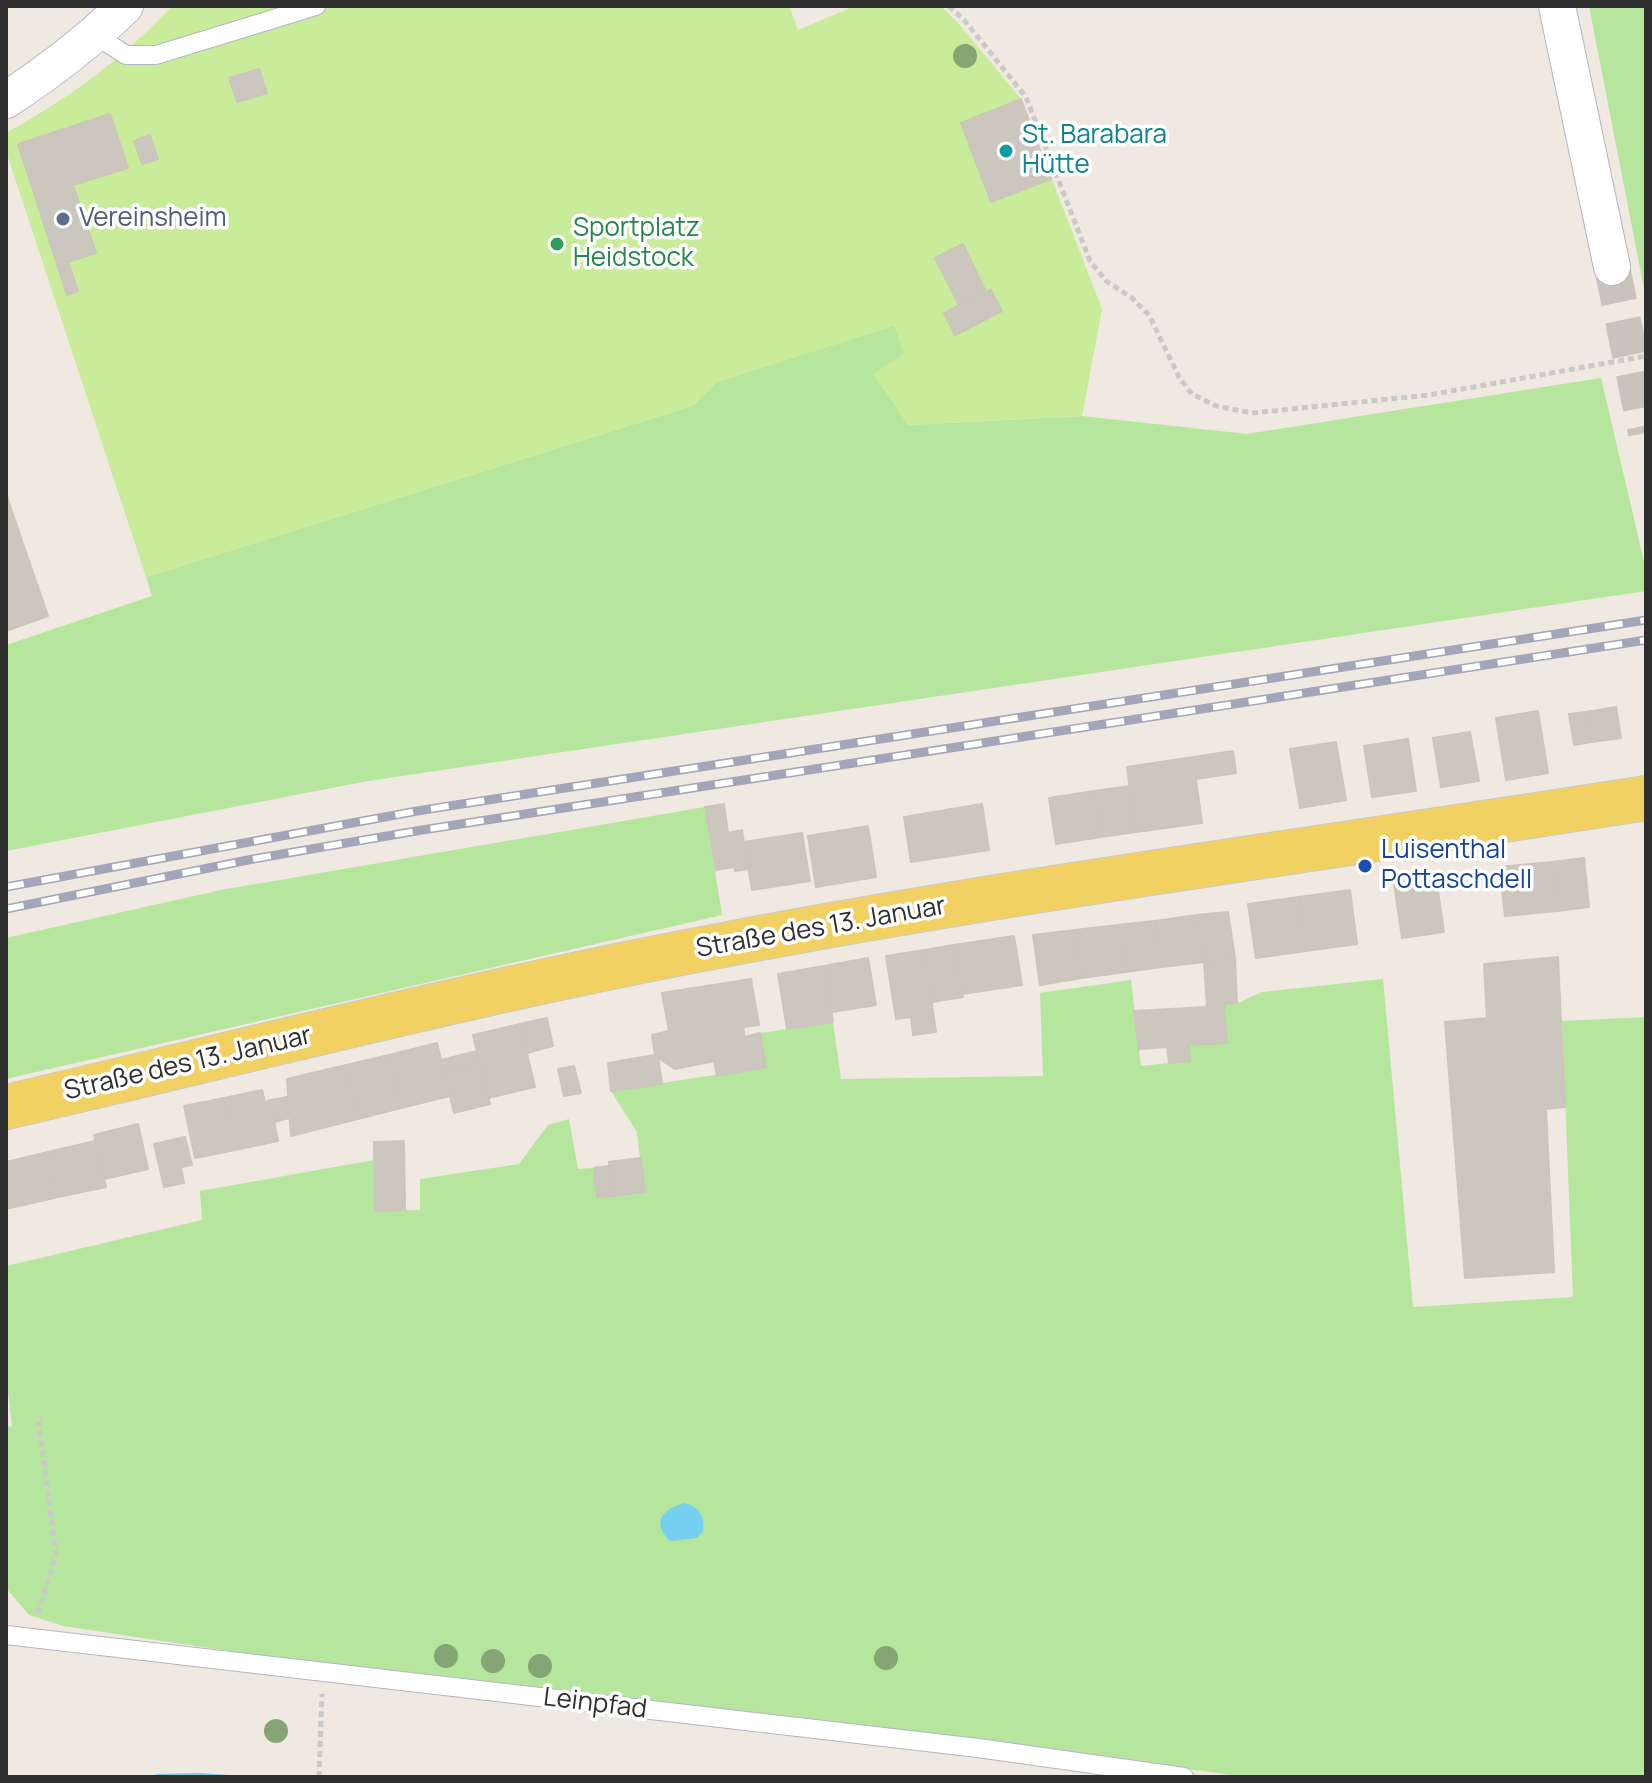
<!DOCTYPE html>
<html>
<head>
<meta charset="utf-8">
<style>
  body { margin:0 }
  #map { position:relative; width:1652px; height:1783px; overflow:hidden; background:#efe9e1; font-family:Manrope,sans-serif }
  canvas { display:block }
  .frame { position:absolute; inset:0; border:8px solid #2e2e2e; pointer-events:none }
</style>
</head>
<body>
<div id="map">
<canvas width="1652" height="1783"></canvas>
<div class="frame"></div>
</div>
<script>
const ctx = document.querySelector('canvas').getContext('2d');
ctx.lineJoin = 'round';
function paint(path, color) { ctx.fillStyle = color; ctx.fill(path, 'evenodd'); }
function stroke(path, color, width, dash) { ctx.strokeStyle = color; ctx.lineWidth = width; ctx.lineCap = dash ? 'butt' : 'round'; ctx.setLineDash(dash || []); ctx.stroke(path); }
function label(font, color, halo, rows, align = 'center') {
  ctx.font = font + ' Manrope,sans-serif'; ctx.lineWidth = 7; ctx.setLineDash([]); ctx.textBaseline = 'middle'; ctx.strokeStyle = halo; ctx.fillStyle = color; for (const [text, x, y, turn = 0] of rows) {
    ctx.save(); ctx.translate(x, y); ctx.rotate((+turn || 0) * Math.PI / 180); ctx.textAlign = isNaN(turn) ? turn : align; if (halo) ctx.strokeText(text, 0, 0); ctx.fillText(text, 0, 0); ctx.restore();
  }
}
const green = new Path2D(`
  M1589 6H1646V299Z
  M894 325 905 353 908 425 1082 416 1247 434 1601 378 1646 570V591L368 781 6 851V645L152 596 146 577 692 406 717 382Z
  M705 807 722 915 6 1079V938L221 890Z
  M1383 979 1413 1307 1573 1297 1562 1021 1646 1017V1777H1245L979 1739 269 1657 63 1626 29 1615 6 1588V1427L12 1426 6 1375V1266L202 1220 200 1191 374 1160 375 1211 420 1210V1179L519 1164 548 1125 569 1119 578 1169 594 1168 597 1197 644 1192 637 1132 611 1091 766 1067 760 1033 833 1022 841 1079 1043 1076 1040 993 1131 980 1141 1066 1189 1061V1045L1226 1043 1224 1004 1238 1003 1262 992Z`);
const pitch = new Path2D(`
  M172 6H789L798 30 855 6H941L959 24 1021 99 1102 309 1082 416 908 425 873 374 905 353 894 326 717 382 692 406 146 577 6 151V133C69 98 123 59 172 6Z`);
const water = new Path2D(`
  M685 1503C699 1507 705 1516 703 1531L697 1538 670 1541C651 1522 662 1509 685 1503Z
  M199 1773H200L260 1777H148L157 1774Z`);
const building = new Path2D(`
  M259 69 267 93 237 102 229 78Z
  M1021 99 1051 179 991 202 961 123Z
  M110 114 128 168 73 185 96 253 68 262 78 291 67 295 18 144Z
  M150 135 158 159 142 164 134 141Z
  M963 244 986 292 959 305 935 258Z
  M991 290 1002 311 955 335 944 313Z
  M6 494 48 616 6 631Z
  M1616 707 1621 738 1591 742 1586 712Z
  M1538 711 1548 773 1506 780 1496 718Z
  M1586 712 1591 742 1574 745 1569 714Z
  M1470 732 1479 781 1441 787 1433 738Z
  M1408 739 1416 791 1372 797 1364 746Z
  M1336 742 1346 800 1300 808 1290 749Z
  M1233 751 1236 773 1196 779 1202 823 1136 832 1127 767Z
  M1130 786 1136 832 1101 837 1094 791Z
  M1094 791 1101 837 1056 844 1049 798Z
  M724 804 728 833 742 830 748 869 735 871 734 867 716 870 705 807Z
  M982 804 989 850 911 862 904 817Z
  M868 826 876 877 816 887 808 836Z
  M802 833 810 881 752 890 744 842Z
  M1584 858 1589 907 1557 911 1552 862Z
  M1552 862 1557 911 1505 916 1499 867Z
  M1436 877 1444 932 1402 938 1394 883Z
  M1350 890 1357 944 1306 951 1299 897Z
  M1299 897 1306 951 1256 958 1248 904Z
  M1228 912 1235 958 1204 962 1197 915Z
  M1197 915 1204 962 1162 967 1155 921Z
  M1155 921 1162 967 1125 972 1118 925Z
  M1118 925 1125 972 1082 978 1075 930Z
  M1075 930 1082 978 1040 985 1033 935Z
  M1014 936 1022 985 962 994 954 945Z
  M954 945 963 997 932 1002 924 950Z
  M924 950 936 1032 913 1035 911 1017 896 1019 886 956Z
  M1558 957 1565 1107 1546 1109 1554 1272 1465 1278 1445 1022 1487 1018 1484 964Z
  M868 958 876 1005 832 1012 824 966Z
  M1235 958 1237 1003 1224 1004 1227 1043 1189 1045 1190 1061 1169 1063 1167 1047 1139 1049 1134 1011 1207 1007 1204 962Z
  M824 966 833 1022 787 1029 778 974Z
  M751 979 759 1025 743 1027 745 1037 760 1033 766 1067 717 1076 714 1061 675 1069 658 1058 662 1084 611 1091 608 1063 655 1055 652 1035 669 1031 662 993Z
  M547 1018 553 1046 527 1053 520 1024Z
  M520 1024 535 1087 488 1098 473 1035Z
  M437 1043 450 1096 401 1108 389 1055Z
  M477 1051 480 1062 444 1071 441 1060Z
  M389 1055 401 1108 358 1119 346 1065Z
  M480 1062 490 1104 454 1113 444 1071Z
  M346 1065 358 1119 291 1136 287 1079Z
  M574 1066 581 1093 564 1096 558 1069Z
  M262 1090 265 1102 270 1100 278 1141 235 1150 224 1098Z
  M288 1097 289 1118 275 1122 270 1100Z
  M224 1098 235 1150 195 1158 184 1106Z
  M138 1124 148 1169 104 1179 94 1135Z
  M185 1137 192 1165 181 1167 184 1183 164 1187 154 1144Z
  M95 1141 106 1187 58 1197 48 1152Z
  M404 1141 405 1210 375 1211 374 1142Z
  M48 1152 58 1197 6 1209V1162Z
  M641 1158 645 1192 613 1196 609 1162Z
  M609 1166 613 1196 597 1197 594 1168Z`);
const streetTunnel = new Path2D(`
  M1612 267 1646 433`);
const path = new Path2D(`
  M949 6 965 21 1026 97 1090 261 1106 281 1132 298 1149 315 1179 377 1192 394 1216 406 1252 413 1429 395 1646 356
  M38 1613 56 1555 38 1416
  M319 1777 322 1694`);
const lane = new Path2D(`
  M95 35 126 55H156L316 6
  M6 1635 978 1748 1184 1777`);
const street = new Path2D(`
  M1557 6 1612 267
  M6 100C49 72 88 42 125 6`);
const primary = new Path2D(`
  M6 1107C243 1052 479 991 718 946 1026 887 1337 847 1646 798`);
const rail = new Path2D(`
  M6 887 417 811 1646 620
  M6 909 253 859 422 830 1646 640`);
const trees = [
  [965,56],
  [446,1656],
  [886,1658],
  [493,1661],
  [540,1666],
  [276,1731]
];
const markers = [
  [1006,151,8,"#0f9aa8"],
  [63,219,8,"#5c6f8a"],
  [557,244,8,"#2e9e5b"],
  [1365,866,8,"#1a4fb4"]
];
const cultureNames = [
  ["St. Barabara",1022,136],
  ["Hütte",1022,166]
];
const serviceNames = [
  ["Vereinsheim",79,219]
];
const leisureNames = [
  ["Sportplatz",573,229],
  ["Heidstock",573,259]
];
const transitNames = [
  ["Luisenthal",1381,851],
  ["Pottaschdell",1381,881]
];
const streetNames = [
  ["Straße des 13. Januar",821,928,-10],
  ["Straße des 13. Januar",188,1064,-13],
  ["Leinpfad",595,1704,7]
];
paint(green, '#b6e59e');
paint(pitch, '#c9ec9a');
paint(water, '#75cff0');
paint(building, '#cbc7bf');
stroke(building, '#cbc5ba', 2);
stroke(streetTunnel, '#c8c4bd', 36, [36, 18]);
stroke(lane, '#b4b7c1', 20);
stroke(street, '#b4b7c1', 38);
stroke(primary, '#c9c9c9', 46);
stroke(path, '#c9c9c9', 5, [6, 4]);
stroke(lane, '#fff', 18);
stroke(street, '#fff', 36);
stroke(primary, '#f2d163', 44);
stroke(rail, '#a3a6b8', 9);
stroke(rail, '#fff', 6, [18]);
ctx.fillStyle = '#84a574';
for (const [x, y] of trees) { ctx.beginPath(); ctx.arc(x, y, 12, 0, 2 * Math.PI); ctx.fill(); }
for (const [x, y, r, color] of markers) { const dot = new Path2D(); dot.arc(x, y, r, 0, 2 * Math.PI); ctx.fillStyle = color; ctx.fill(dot); stroke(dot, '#fff', 3); }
label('26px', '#0d838f', '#fff', cultureNames, 'left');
label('26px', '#4e5e75', '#fff', serviceNames, 'left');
label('26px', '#27864d', '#fff', leisureNames, 'left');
label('26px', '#164399', '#fff', transitNames, 'left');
label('26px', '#2e2e2e', '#fff', streetNames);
</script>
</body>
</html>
